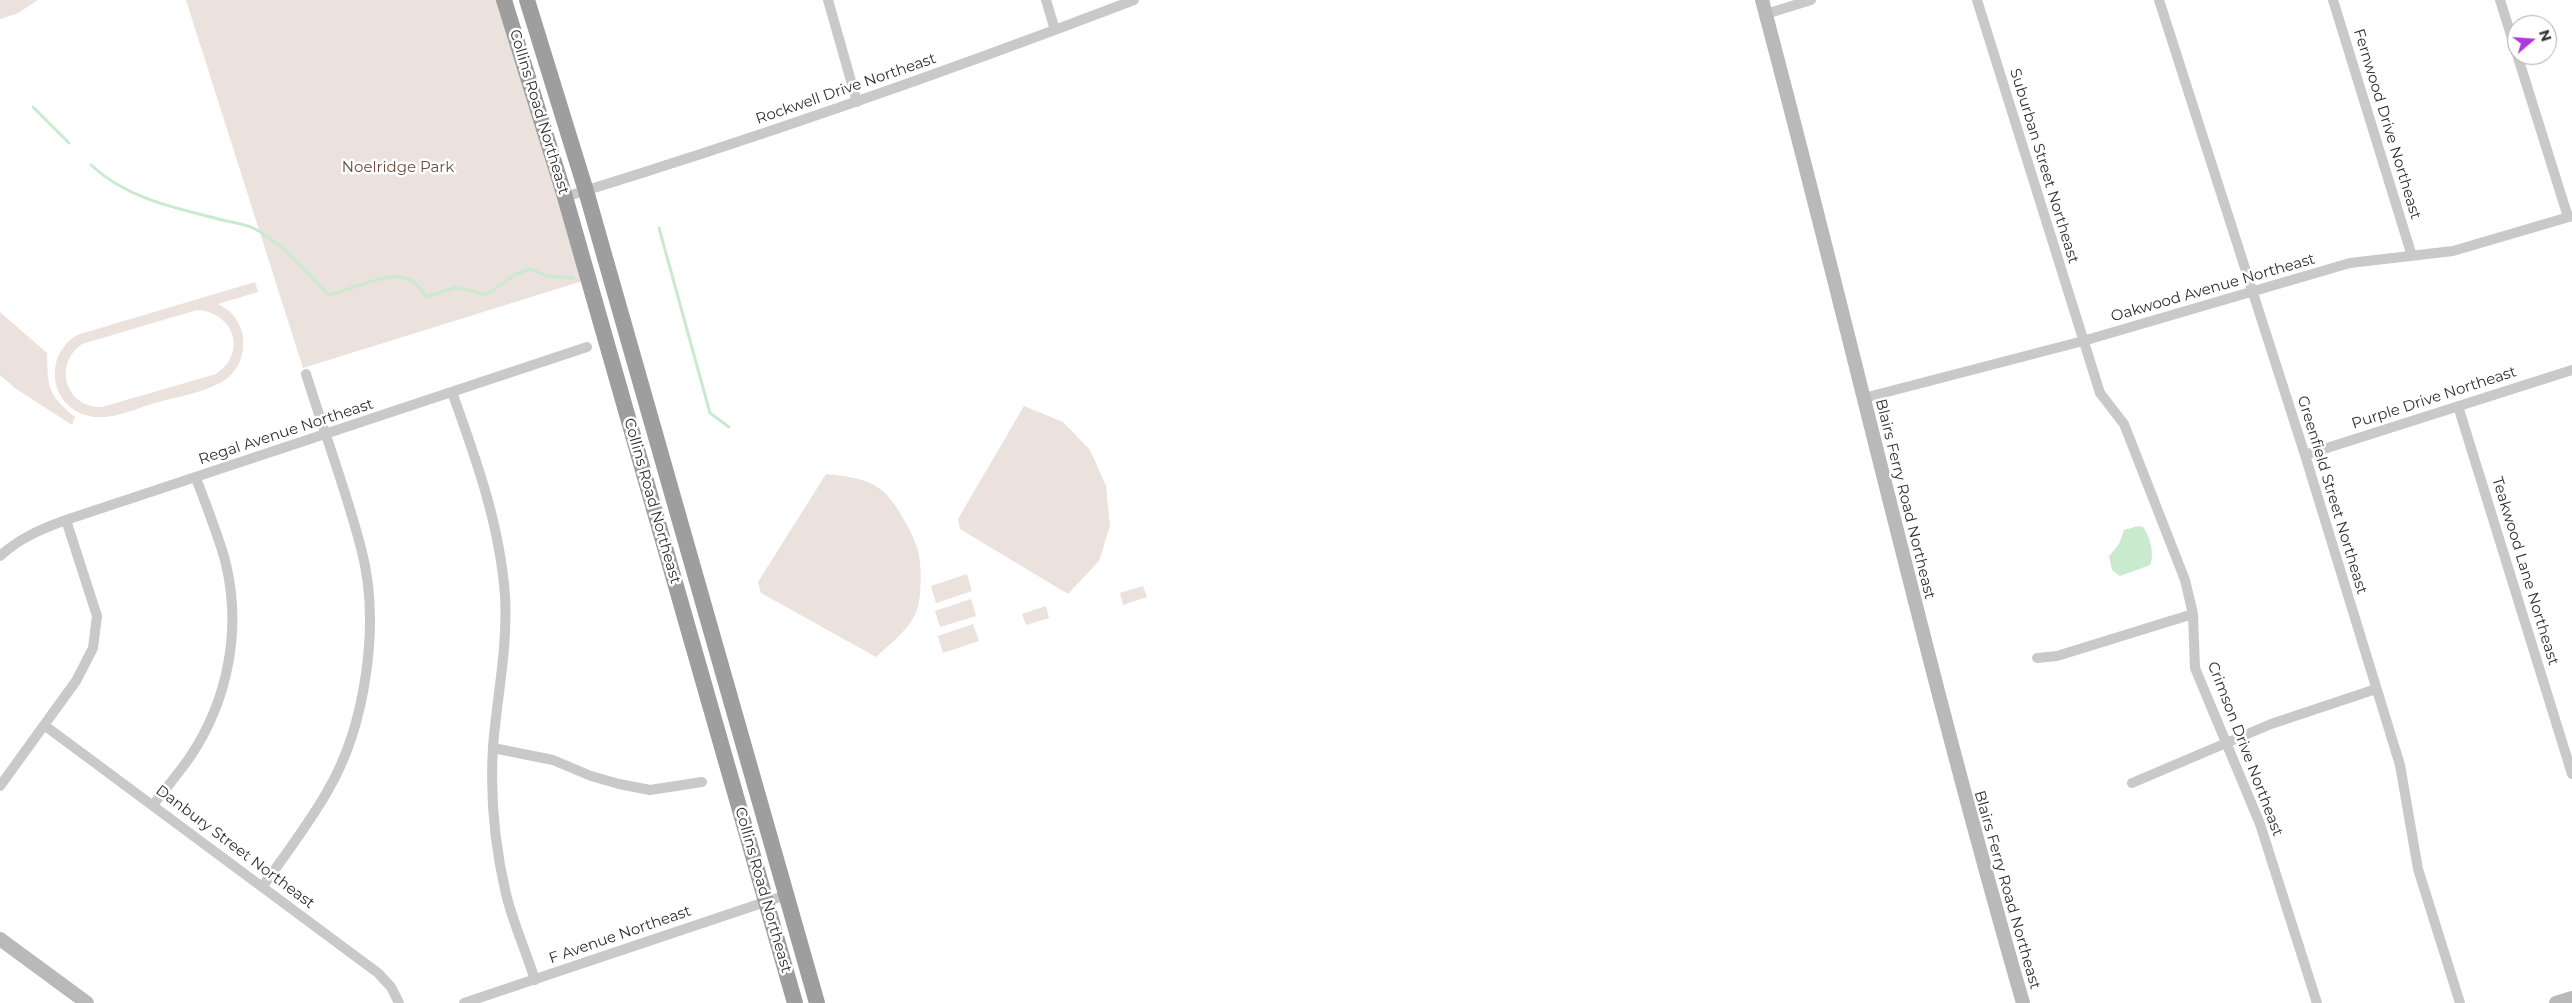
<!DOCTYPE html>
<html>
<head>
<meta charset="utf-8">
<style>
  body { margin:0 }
  #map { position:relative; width:2572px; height:1003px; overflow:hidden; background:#fff; font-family:Montserrat,sans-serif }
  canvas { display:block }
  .north { position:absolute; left:2507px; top:15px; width:50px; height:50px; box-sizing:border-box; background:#fff; border:1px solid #acacac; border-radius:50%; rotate:72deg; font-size:14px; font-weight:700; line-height:20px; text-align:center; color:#2f2f2f }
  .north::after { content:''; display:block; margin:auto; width:18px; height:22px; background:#b039de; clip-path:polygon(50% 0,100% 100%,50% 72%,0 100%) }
</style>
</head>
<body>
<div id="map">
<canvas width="2572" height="1003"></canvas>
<div class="north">N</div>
</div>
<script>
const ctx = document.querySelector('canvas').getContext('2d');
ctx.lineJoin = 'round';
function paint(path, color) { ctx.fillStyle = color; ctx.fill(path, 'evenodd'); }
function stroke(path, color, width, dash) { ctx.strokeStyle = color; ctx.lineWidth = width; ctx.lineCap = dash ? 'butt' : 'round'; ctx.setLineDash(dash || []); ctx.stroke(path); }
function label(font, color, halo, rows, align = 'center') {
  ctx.font = font + ' Montserrat,sans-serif'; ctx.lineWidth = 5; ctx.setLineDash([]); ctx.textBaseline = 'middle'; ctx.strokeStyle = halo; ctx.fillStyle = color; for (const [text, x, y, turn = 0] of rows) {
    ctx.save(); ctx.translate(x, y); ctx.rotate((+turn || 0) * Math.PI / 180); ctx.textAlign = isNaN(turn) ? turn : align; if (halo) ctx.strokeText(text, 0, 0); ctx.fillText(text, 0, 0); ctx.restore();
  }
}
const green = new Path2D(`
  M0 0H38L18 13 0 19Z
  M186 0H504L589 279 303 368Z
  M255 282 258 292 218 304C223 307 229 310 233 315 251 336 245 370 220 383 201 393 176 397 155 403 135 409 110 421 89 416 70 412 55 395 55 376 54 358 63 344 77 335ZM197 310C234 312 248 353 216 374L102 407C65 408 53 364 82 344Z
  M0 312 47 353C48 388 47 394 75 417L72 425 15 388 0 375Z
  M1024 406 1063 422 1090 450 1106 486 1110 526 1099 561 1068 594 960 529 958 519Z
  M826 474C846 476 868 478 884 492 896 503 914 535 918 551 922 565 922 602 915 615 906 632 890 644 876 657L761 593 758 582Z
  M967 574 972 591 936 603 931 586Z
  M1143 586 1147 597 1123 605 1120 593Z
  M971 599 976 616 940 627 935 611Z
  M1046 606 1049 618 1026 625 1022 614Z
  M973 624 979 641 943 653 938 636Z`);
const water = new Path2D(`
  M2138 526 2143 527C2150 536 2155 555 2150 565L2120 576 2112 570 2109 556 2119 544 2124 530Z`);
const stream = new Path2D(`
  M33 107 69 143
  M91 165C125 197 170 207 215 218 227 222 244 223 255 229 285 245 305 272 329 295 351 290 394 267 414 282 419 286 423 293 427 297L456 287 486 295 516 274 531 269 547 276 573 278
  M659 228 710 413 729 427`);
const minor = new Path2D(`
  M828 0 857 102
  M1046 0 1055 30
  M1977 0 2100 393 2124 424 2185 580 2193 614 2195 668 2260 824 2317 1003
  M2159 0 2305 455 2400 765 2418 869 2460 1003
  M2333 0 2412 256
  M2500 0 2568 217
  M1766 14 1811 0
  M565 197C757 138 946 72 1134 0
  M452 392C476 459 500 525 505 596 508 647 497 696 493 747 490 795 495 847 506 894 513 923 526 951 535 980
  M1864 398 2083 341 2350 263 2453 251 2572 216
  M2458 406 2572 774
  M2305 455 2572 370
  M0 556C20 538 41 529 66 520L587 347
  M2037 658 2057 656 2193 614
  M44 725 378 973 391 987 399 1003
  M493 748 553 760 591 776 619 784 650 790 702 782
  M2132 783 2271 724 2376 689
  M0 786 76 681 93 648 97 616 66 520
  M153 805C165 789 179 773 190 757 229 699 242 627 225 560 217 532 206 505 196 478
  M263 886C285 855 308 825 327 792 366 726 381 622 361 548 346 490 324 432 306 374
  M464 1003 786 895`);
const secondary = new Path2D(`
  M1762 0C1851 334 1927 671 2023 1003
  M0 939 87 1003
  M2556 1003 2572 998`);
const trunk = new Path2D(`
  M504 0 565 197 795 1003
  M527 0 586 191 817 1003`);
const streetNames = [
  ["Rockwell Drive Northeast",846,89,-19],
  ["Collins Road Northeast",539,112,73],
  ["Fernwood Drive Northeast",2387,124,73],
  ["Suburban Street Northeast",2044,166,73],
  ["Oakwood Avenue Northeast",2213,288,-16],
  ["Purple Drive Northeast",2434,398,-18],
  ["Regal Avenue Northeast",286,432,-18],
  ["Greenfield Street Northeast",2332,495,73],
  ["Blairs Ferry Road Northeast",1905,499,76],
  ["Collins Road Northeast",652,501,74],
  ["Teakwood Lane Northeast",2525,571,73],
  ["Crimson Drive Northeast",2245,749,69],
  ["Danbury Street Northeast",235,847,37],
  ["Collins Road Northeast",763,890,74],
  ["Blairs Ferry Road Northeast",2007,890,74],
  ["F Avenue Northeast",620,935,-19]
];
const parkNames = [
  ["Noelridge Park",398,168]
];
paint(green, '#ebe1dd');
paint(water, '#caead0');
stroke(stream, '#caead0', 3);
stroke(minor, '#c9c9c9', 10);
stroke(secondary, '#b9b9b9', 14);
stroke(trunk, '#9e9e9e', 16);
label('15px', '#2f2f2f', '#fff', streetNames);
label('15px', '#694c3e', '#fff', parkNames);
</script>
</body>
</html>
